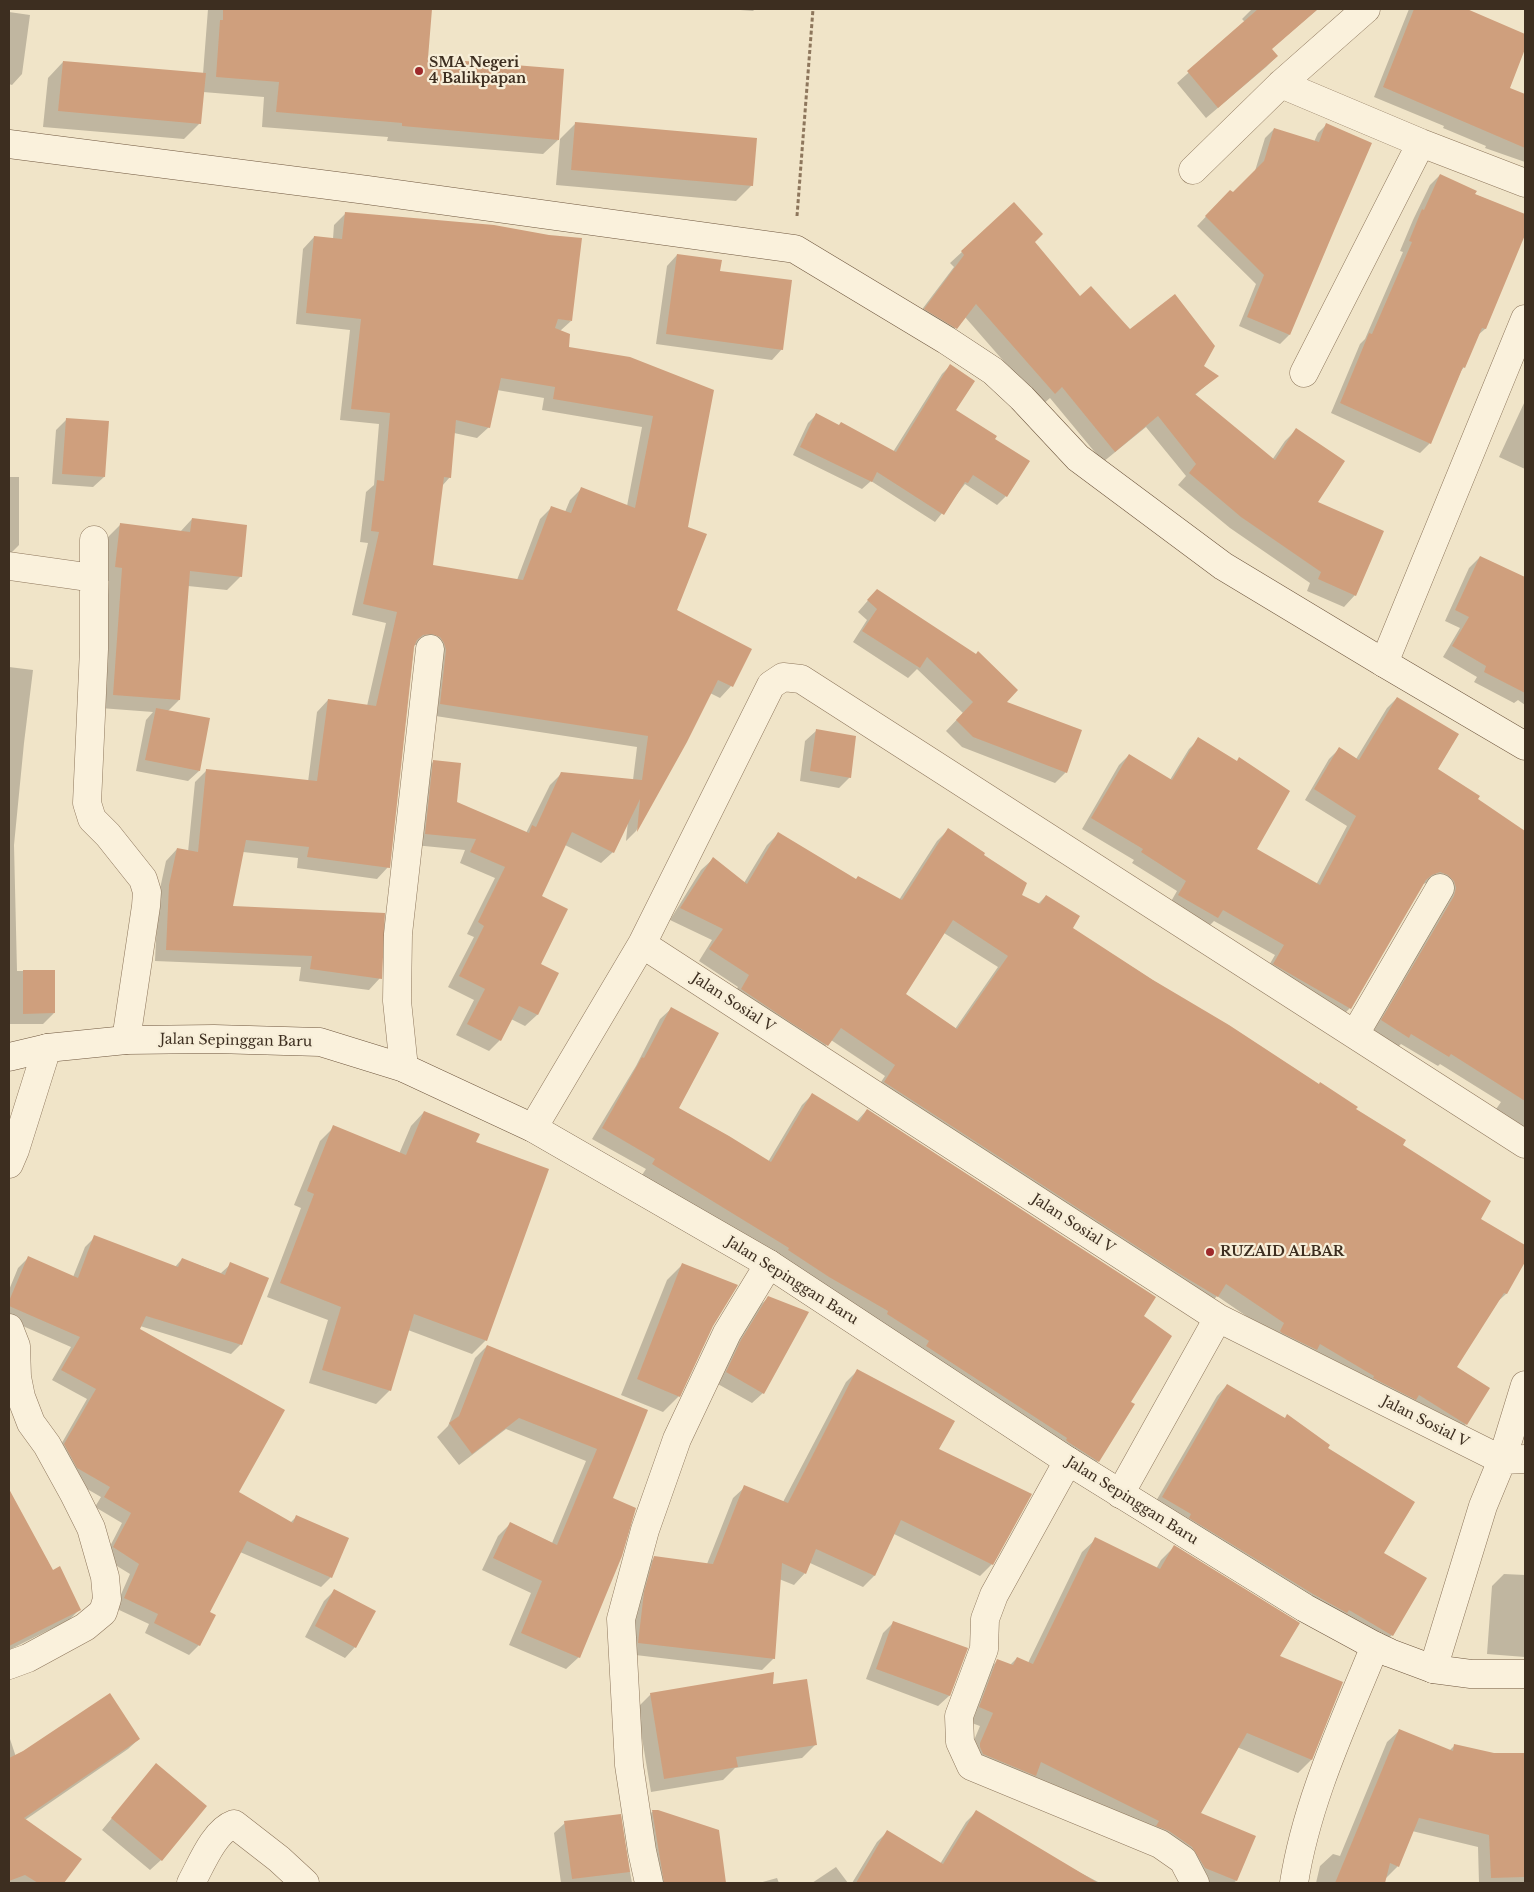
<!DOCTYPE html>
<html>
<head>
<meta charset="utf-8">
<style>
  body { margin:0 }
  #map { position:relative; width:1534px; height:1892px; overflow:hidden; background:#f0e4c8; font-family:"Libre Baskerville",serif }
  canvas { display:block }
  .frame { position:absolute; inset:0; border:10px solid #3d2e20; pointer-events:none }
</style>
</head>
<body>
<div id="map">
<canvas width="1534" height="1892"></canvas>
<div class="frame"></div>
</div>
<script>
const ctx = document.querySelector('canvas').getContext('2d');
ctx.lineJoin = 'round';
function paint(path, color) { ctx.fillStyle = color; ctx.fill(path, 'evenodd'); }
function stroke(path, color, width, dash) { ctx.strokeStyle = color; ctx.lineWidth = width; ctx.lineCap = dash ? 'butt' : 'round'; ctx.setLineDash(dash || []); ctx.stroke(path); }
function label(font, color, halo, rows, align = 'center') {
  ctx.font = font + ' "Libre Baskerville",serif'; ctx.lineWidth = 4.5; ctx.setLineDash([]); ctx.textBaseline = 'middle'; ctx.strokeStyle = halo; ctx.fillStyle = color; for (const [text, x, y, turn = 0] of rows) {
    ctx.save(); ctx.translate(x, y); ctx.rotate((+turn || 0) * Math.PI / 180); ctx.textAlign = isNaN(turn) ? turn : align; if (halo) ctx.strokeText(text, 0, 0); ctx.fillText(text, 0, 0); ctx.restore();
  }
}
const shadow = new Path2D(`
  M208 9H431L427 59 558 140 543 154 387 141 388 137 262 127 264 97 203 92 200 123 184 139 43 127 48 78 63 62 203 74Z
  M728 9H755L753 11Z
  M1252 9H1318L1271 49 1277 56 1266 67 1206 118 1177 83 1245 22 1242 19Z
  M1409 9H1462L1525 35V46L1508 89 1525 95V162L1485 148 1486 146 1443 128 1444 126 1374 97Z
  M9 12 30 15 22 74 12 85 9 84Z
  M576 123 752 185 736 201 556 185 560 139Z
  M1327 124 1289 335 1280 344 1239 326 1256 284 1197 226 1230 191 1233 194 1255 171 1265 138 1274 129 1314 142 1318 133Z
  M1440 175 1474 194 1525 215V230L1485 329 1478 335 1464 367 1461 371 1430 443 1420 453 1331 413 1360 344 1365 339 1403 252 1400 251 1413 220 1430 185Z
  M1014 204 1033 242 1080 298 1129 331 1203 366 1217 376 1195 395 1272 460 1285 441 1296 430 1316 502 1355 595 1344 607 1307 591 1310 583 1230 528 1178 485 1186 476 1146 427 1103 462 1050 398 1042 405 965 317 945 340 914 320 954 267 950 263Z
  M346 213 571 321 560 331 567 348 713 391 687 527 676 610 750 650 731 686 720 698 710 693 686 741 636 831 626 841 628 821 613 852 601 863 565 845 540 896V964L558 974 537 1015 525 1026 511 1019 500 1040 489 1051 456 1035 474 1000 448 987 474 937 467 934 495 878 460 863 465 850 414 845 422 773 434 761 455 803 526 833 550 785 562 773 633 780 637 747 429 715 420 645H414L388 867 377 879 297 868 298 858 243 852 231 908 380 978 369 990 299 981 301 967 155 961 158 898 166 861 177 849 188 852 195 782 206 771 308 782 317 712 328 700 367 706 386 623 352 615 368 543 360 542 366 492 374 485 379 424 340 420 350 330 296 324 303 249 314 237 333 239 334 225ZM497 390 544 398 542 410 642 427 627 506 581 489 570 500 565 512 552 507 540 519 517 580 431 566 442 486 450 477 454 433 477 438 489 427Z
  M677 255 719 272 782 349 772 360 656 344 667 266Z
  M950 366 955 411 993 439 1028 462 1006 496 997 505 965 484 935 522 871 481 862 489 793 455 808 423 816 415 893 452 942 374Z
  M1525 401V469L1499 457Z
  M66 420 104 477 93 487 52 484 56 430Z
  M9 477H19V545L9 555Z
  M192 519 241 576 227 590 188 586 179 700 168 711 199 771 188 781 136 771 146 720 153 712 100 708 109 581 102 580 107 538 120 525 180 532Z
  M1480 557 1525 578V705L1518 700 1514 703 1474 682 1477 677 1443 657 1460 628 1445 621 1469 568Z
  M877 590 1005 702 1066 772 1055 783 962 747 946 731 963 713 917 669 908 678 853 642 867 620 858 612Z
  M9 667 33 670 24 743 14 845 17 971H53L54 1013 43 1024H9Z
  M1397 698 1437 769 1476 800 1525 832V839L1516 853 1525 859V1132L1494 1112 1501 1102 1440 1064 1438 1066 1401 1044 1398 1047 1372 1030 1430 882 1423 884 1350 1008 1340 1018 1264 974 1275 955 1214 921 1207 928 1169 905 1177 891 1132 863 1134 860 1082 829 1119 765 1129 755 1170 780 1189 749 1199 739 1255 850 1316 885 1347 826 1305 800 1329 759 1339 749 1356 759 1387 708Z
  M816 731 850 777 839 788 800 781 805 741Z
  M948 830 982 856 1021 896 1038 904 1046 896 1071 928 1354 1109 1401 1145 1479 1220 1525 1247V1259L1506 1294 1494 1305 1455 1367 1466 1424 1454 1436 1274 1335 1217 1296 1206 1308 873 1094 885 1076 831 1040 816 1057 730 1000 738 987 699 961 712 940 670 920 701 870 713 859 744 883 767 845 778 834 856 880 899 900 937 841ZM944 933 998 967 955 1029 904 995Z
  M671 1009 677 1109 768 1162 802 1105 812 1095 856 1122 867 1110 1142 1316 1129 1402 1098 1461 1087 1471 642 1175 646 1169 592 1139 636 1066 660 1019Z
  M424 1112 475 1143 486 1340 472 1354 408 1330 390 1390 376 1404 309 1383 328 1320 267 1297 301 1208 294 1205 320 1141 334 1127 399 1154 411 1126Z
  M95 1237 175 1267 182 1259 221 1273 231 1264 241 1344 231 1354 140 1326 138 1330 237 1492 290 1523 296 1517 331 1577 321 1587 240 1552 208 1613 199 1645 189 1655 145 1633 149 1624 115 1608 130 1574 104 1558 122 1523 95 1507 101 1497 68 1478 55 1455 87 1399 52 1380 71 1347 9 1320V1290L18 1268 28 1258 73 1277 85 1247Z
  M683 1264 712 1326 679 1396 663 1412 621 1395 667 1280Z
  M768 1298 763 1393 752 1403 716 1383 731 1352 757 1308Z
  M487 1346 646 1411 612 1498 579 1657 566 1669 509 1645 531 1593 482 1570 498 1536 511 1523 552 1543 586 1461 506 1429 459 1465 437 1437 448 1426 475 1358Z
  M857 1371 937 1450 992 1564 980 1576 894 1534 874 1576 863 1587 810 1563 805 1573 794 1585 779 1579 774 1658 762 1670 627 1654 643 1569 655 1557 707 1564 733 1498 745 1487 783 1502 846 1382Z
  M1227 1385 1327 1448 1383 1553 1392 1635 1381 1646 1152 1508 1217 1396Z
  M9 1491 53 1571 79 1610 69 1620 9 1650Z
  M1096 1539 1156 1569 1161 1560 1174 1547 1278 1656 1342 1683 1311 1760 1298 1773 1237 1747 1200 1813 1236 1881 1233 1883H1197L1179 1861 967 1757 980 1726 966 1721 984 1674 997 1661 1010 1665 1017 1658 1028 1663 1082 1552Z
  M1504 1574 1525 1575V1657L1487 1654 1492 1586Z
  M335 1590 355 1647 345 1658 305 1637 324 1601Z
  M894 1622 966 1649 949 1696 938 1706 866 1679 883 1633Z
  M772 1685 816 1744 802 1758 735 1768 723 1780 651 1792 637 1708 651 1694Z
  M1400 1730 1449 1751 1455 1745 1494 1754H1525V1883H1479L1478 1847 1412 1831 1398 1866 1385 1879 1384 1883H1316L1320 1866 1333 1854 1340 1856 1387 1742Z
  M9 1736 16 1757 139 1739 128 1749 25 1820 80 1859 62 1883H9Z
  M156 1765 161 1860 150 1870 102 1830Z
  M658 1811 718 1831 725 1883H653L642 1822 652 1812Z
  M976 1812 1056 1860 1100 1883H852L877 1842 887 1832 940 1864 966 1822Z
  M620 1816 632 1883H561L554 1833 565 1823Z
  M836 1867 848 1883H812Z
  M777 1878 779 1883H759Z`);
const building = new Path2D(`
  M223 9H432L428 58 564 69 559 140 402 126V123L276 112 279 82 216 77 220 20H223Z
  M1258 9H1318L1272 49 1278 56 1218 108 1187 71Z
  M1414 9H1467L1525 34V49L1510 88 1525 94V148L1383 87Z
  M63 61 206 73 201 124 58 111Z
  M575 122 757 138 753 186 571 170Z
  M1326 123 1372 143 1336 226 1290 335 1247 317 1264 275 1205 216 1230 190 1233 192 1264 161 1274 128 1319 142Z
  M1440 174 1477 191 1475 194 1525 214V235L1486 329 1482 328 1465 368 1463 367 1431 444 1340 403 1369 333 1372 334 1412 242 1409 241 1422 209 1424 210Z
  M1014 202 1043 234 1035 242 1080 296 1091 286 1130 329 1175 294 1215 346 1204 366 1219 376 1195 394 1275 460 1296 428 1345 461 1318 502 1384 531 1356 596 1318 579 1321 572 1241 517 1189 473 1196 464 1158 416 1115 452 1062 387 1055 394 976 304 957 329 924 309 964 255 961 251Z
  M345 212 494 225 549 235 582 238 572 321 558 319 555 328 570 334 569 347 630 357 714 390 688 527 707 534 677 610 752 649 733 687 718 680 687 742 637 832 640 799 614 853 572 832 542 896 568 909 541 964 559 973 538 1015 519 1006 501 1041 467 1024 485 989 459 976 484 926 478 922 505 867 470 852 476 839 425 834 433 760 461 763 457 802 529 833 532 825 536 827 561 772 642 780 648 736 440 704 446 650 444 643 440 637 432 634 423 635 417 640 414 647 390 868 307 857 309 847 246 840 233 906 385 913 382 979 310 969 312 956 166 950 169 885 177 848 198 852 206 769 317 781 328 699 376 706 397 612 363 604 379 532 371 531 377 480 384 481 390 413 351 409 361 319 306 313 314 236 342 239ZM501 378 555 387 553 399 653 416 635 508 581 487 571 513 551 506 523 580 433 565 444 477 451 478 456 420 490 428Z
  M677 254 722 260 720 271 792 280 783 350 666 334Z
  M950 364 975 381 956 410 997 436 995 439 1030 461 1007 497 973 475 968 483 965 482 944 515 877 472 872 482 800 447 816 413 839 425 841 422 896 452Z
  M66 418 109 421 105 477 62 474Z
  M192 518 247 525 242 577 190 571 180 700 113 695 122 568 115 567 120 523 190 532Z
  M1480 556 1525 577V693L1484 672 1486 666 1452 646 1469 617 1455 610Z
  M877 589 976 654 978 651 1018 690 1007 702 1082 730 1067 773 973 737 956 720 973 702 927 657 920 668 862 631 877 609 867 600Z
  M1397 697 1459 734 1438 769 1480 796 1478 799 1525 831V1101L1451 1054 1449 1057 1411 1034 1409 1038 1381 1020 1454 896 1456 888 1454 881 1448 875 1440 872 1432 875 1426 880 1351 1009 1273 964 1284 945 1223 910 1218 918 1178 895 1186 881 1141 852 1143 849 1091 818 1129 754 1172 780 1198 737 1237 761 1239 757 1290 791 1257 849 1320 885 1356 816 1314 789 1339 747 1359 760Z
  M156 708 210 718 200 771 145 760Z
  M816 729 856 736 851 778 810 771Z
  M948 828 985 853 984 855 1027 883 1022 895 1040 904 1046 895 1080 916 1073 928 1153 980 1229 1025 1319 1084 1320 1082 1358 1107 1356 1109 1406 1140 1403 1145 1491 1201 1481 1219 1525 1245V1262L1507 1294 1504 1293 1457 1367 1490 1388 1467 1425 1419 1395 1416 1400 1373 1378 1374 1376 1320 1344 1317 1350 1282 1333 1280 1331 1284 1323 1226 1284 1218 1297 1173 1270 884 1082 895 1065 841 1028 828 1046 790 1022 741 989 749 975 709 949 723 929 680 908 713 857 747 884 778 832 856 879 858 876 902 900ZM953 920 1008 956 957 1029 906 994Z
  M23 970H55V1013L23 1014Z
  M671 1007 719 1033 679 1108 729 1136 771 1162 812 1093 859 1122 867 1109 1156 1297 1144 1316 1172 1336 1131 1402 1135 1404 1099 1462 1068 1442 1066 1440 1067 1438 926 1346 929 1341 887 1314 888 1311 829 1277 788 1250 789 1248 652 1164 655 1159 602 1128 642 1057 644 1058Z
  M424 1111 480 1134 476 1142 549 1169 487 1341 414 1314 391 1391 322 1370 341 1307 280 1283 314 1194 307 1191 333 1125 406 1155Z
  M94 1235 178 1267 182 1258 225 1275 230 1262 269 1278 242 1345 146 1316 140 1329 285 1410 239 1492 293 1523 296 1515 349 1538 332 1578 247 1541 210 1612 216 1615 200 1646 154 1623 158 1614 124 1598 139 1564 113 1547 131 1513 104 1497 110 1487 77 1468 64 1444 96 1389 61 1370 80 1337 9 1306V1301L28 1256 78 1278Z
  M682 1263 738 1285 713 1326 680 1397 637 1379Z
  M768 1296 809 1312 764 1394 726 1372 741 1340Z
  M487 1345 648 1410 613 1498 636 1508 622 1556 580 1658 521 1633 542 1581 493 1558 510 1522 557 1545 597 1449 519 1418 472 1454 449 1423 459 1416Z
  M857 1369 955 1421 939 1449 1032 1494 993 1565 901 1520 875 1576 816 1549 806 1574 782 1563 775 1659 638 1643 644 1592 654 1556 713 1564 744 1485 788 1503Z
  M1227 1384 1285 1418 1287 1414 1330 1445 1328 1448 1415 1502 1384 1553 1427 1578 1393 1636 1349 1610 1347 1613 1313 1594 1189 1518 1191 1514 1162 1497Z
  M9 1489 53 1570 60 1566 81 1610 9 1646Z
  M1095 1537 1160 1569 1174 1545 1300 1623 1280 1656 1343 1682 1312 1760 1247 1733 1201 1813 1256 1836 1237 1881 1205 1868 1192 1847 1169 1831 1156 1826 1159 1821 1041 1762 1036 1776 983 1754 980 1747V1743L993 1713 979 1707 997 1659 1013 1665 1017 1657 1033 1664Z
  M334 1589 376 1611 356 1648 315 1626Z
  M893 1621 968 1648 950 1696 876 1669Z
  M774 1672 773 1684 807 1679 817 1745 736 1757 738 1767 664 1779 650 1693Z
  M110 1693 140 1739 24 1818 82 1859 64 1883H38L25 1875 9 1881V1758L23 1751Z
  M1399 1729 1453 1751 1454 1744 1494 1753H1525V1877L1491 1878 1489 1835 1419 1818 1399 1867 1390 1863 1385 1883H1335Z
  M156 1763 207 1806 162 1861 111 1818Z
  M652 1810H658L719 1830 726 1883H664Z
  M976 1810 1098 1883H856L887 1830 943 1864Z
  M621 1814 630 1872 572 1879 564 1821Z`);
const path = new Path2D(`
  M797 216 813 9`);
const street = new Path2D(`
  M1281 84 1421 143 1525 183
  M1193 170 1281 84 1366 9
  M1304 373 1421 143
  M94 540V649L87 803 92 819 108 835 143 879 147 892 146 906 126 1040
  M9 566 94 578
  M1384 663 1525 319
  M642 944 1218 1318 1502 1460 1525 1459
  M1355 1034 1440 888
  M404 1068 397 1001 398 934 430 649
  M533 1128 642 944 771 685 783 677 801 679 1525 1144
  M9 1164 15 1150 47 1048
  M9 1328 16 1346 17 1377 21 1397 31 1423 47 1445 74 1494 91 1528 105 1577 107 1599 103 1612 85 1627 28 1658 9 1665
  M1068 1461 994 1595 985 1619 984 1649 959 1716 960 1742 971 1766 1160 1844 1183 1860 1195 1883
  M1120 1494 1218 1318
  M1433 1669 1483 1506 1502 1460 1525 1385
  M191 1883C201 1865 214 1831 234 1824L279 1859 305 1883
  M649 1883 642 1851 629 1765 621 1619 645 1530 677 1439 727 1333 769 1264
  M1294 1883C1307 1800 1344 1723 1375 1646`);
const secondary = new Path2D(`
  M9 144 367 190 795 249 946 340 993 371 1022 398 1078 458 1223 566 1384 663 1525 746
  M9 1057 47 1048 126 1040 214 1039 320 1042 404 1068 533 1128 769 1264 1068 1461 1305 1608 1375 1646 1390 1653 1433 1669 1471 1674H1525`);
const markers = [
  [419,71,5,"#9e2a2b"],
  [1210,1252,5,"#9e2a2b"]
];
const poiNames = [
  ["SMA Negeri",429,63],
  ["4 Balikpapan",429,79],
  ["RUZAID ALBAR",1220,1252]
];
const streetNames = [
  ["Jalan Sosial V",733,1003,33],
  ["Jalan Sepinggan Baru",236,1041,1],
  ["Jalan Sosial V",1073,1224,33],
  ["Jalan Sepinggan Baru",792,1281,32],
  ["Jalan Sosial V",1425,1422,27],
  ["Jalan Sepinggan Baru",1132,1501,32]
];
paint(shadow, '#0003');
paint(building, '#cf9f7d');
stroke(street, '#8d765c', 29);
stroke(secondary, '#6f573f', 29);
stroke(path, '#8d765c', 3, [4, 2.5]);
stroke(street, '#faf1dc', 28);
stroke(secondary, '#faf1dc', 28);
for (const [x, y, r, color] of markers) { const dot = new Path2D(); dot.arc(x, y, r, 0, 2 * Math.PI); ctx.fillStyle = color; ctx.fill(dot); stroke(dot, '#f7eed8', 2); }
label('bold 14px', '#3d2e20', '#f7eed8', poiNames, 'left');
label('14px', '#3d2e20', '#f7eed8', streetNames);
</script>
</body>
</html>
